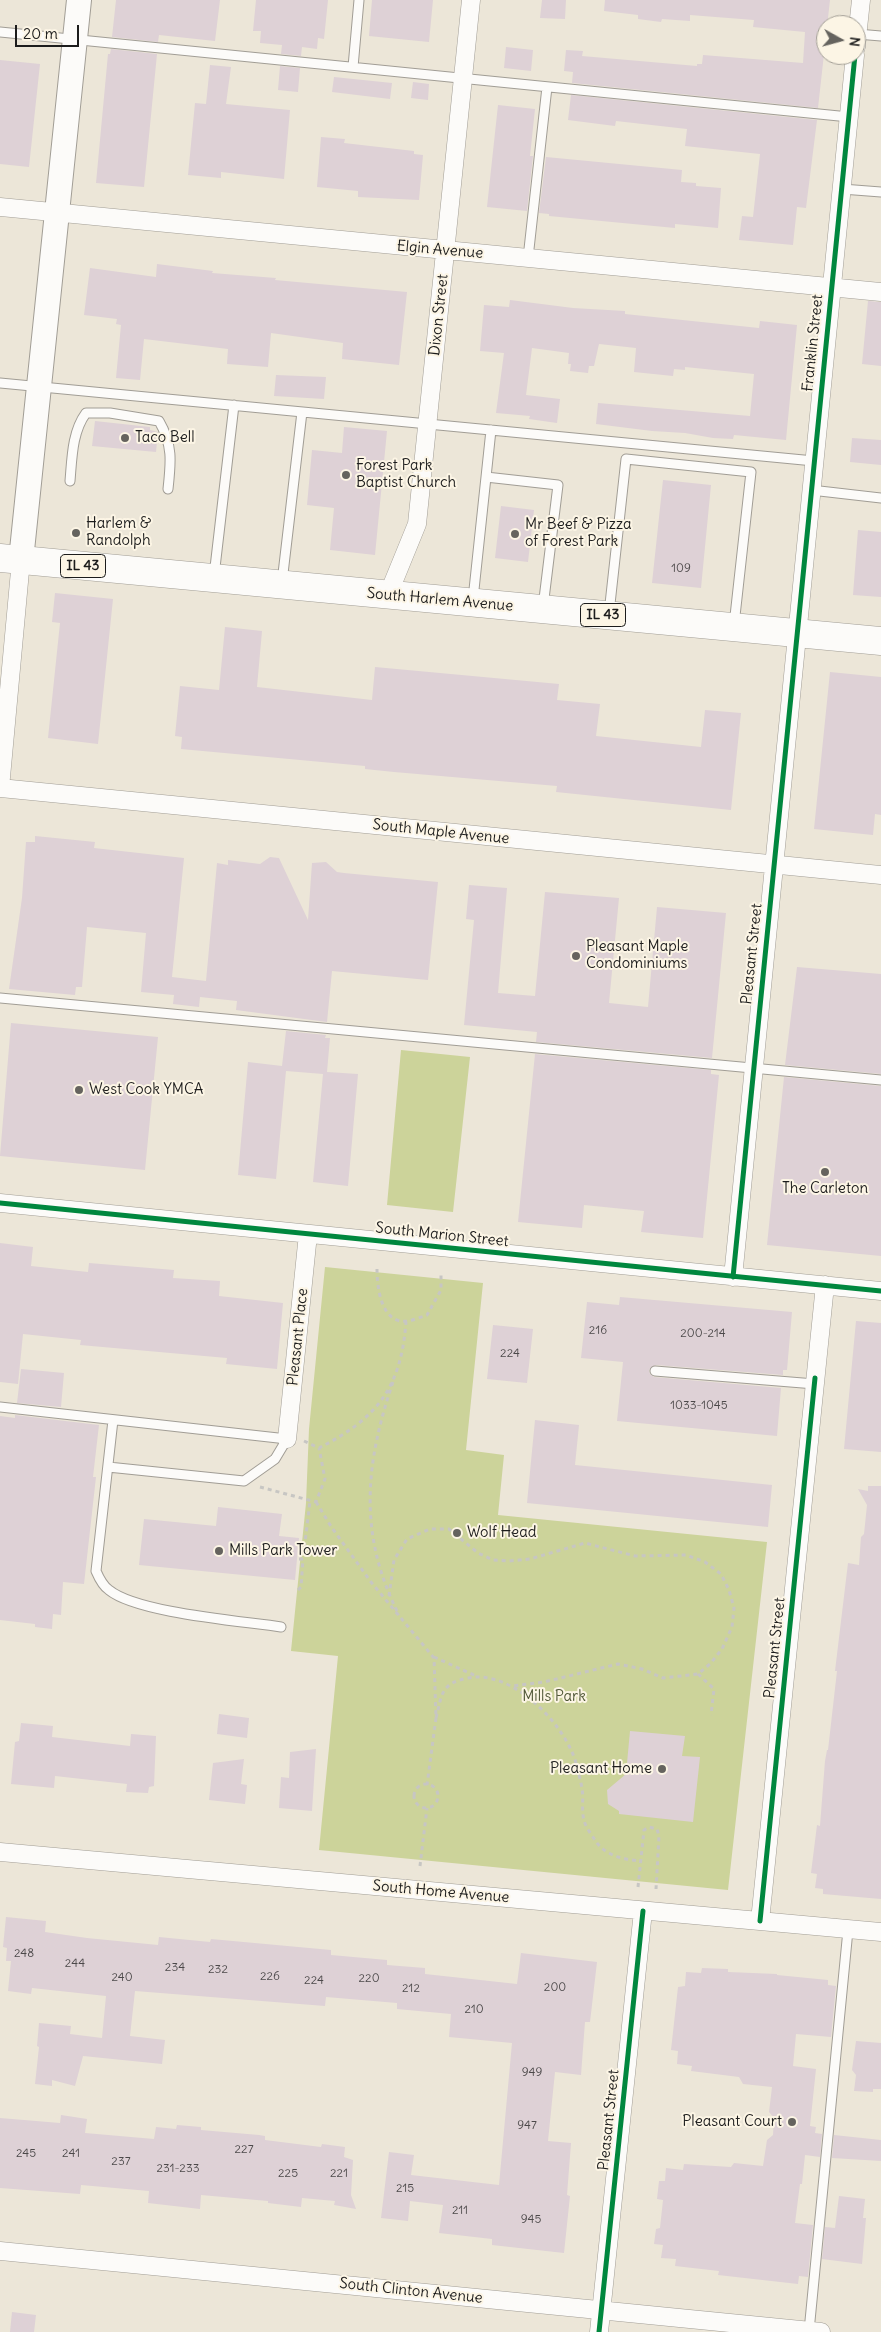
<!DOCTYPE html>
<html>
<head>
<meta charset="utf-8">
<style>
  body { margin:0 }
  #map { position:relative; width:881px; height:2332px; overflow:hidden; background:#ece6d8; font-family:Delius,sans-serif }
  canvas { display:block }
  .north { position:absolute; left:816px; top:15px; width:50px; height:50px; box-sizing:border-box; background:#fcf5e5; border:1px solid #a29e95; border-radius:50%; rotate:97deg; font-size:14px; font-weight:700; line-height:20px; text-align:center; color:#1c1c1c }
  .north::after { content:''; display:block; margin:auto; width:18px; height:22px; background:#65635e; clip-path:polygon(50% 0,100% 100%,50% 72%,0 100%) }
  .scale { position:absolute; left:15px; top:25px; width:64px; height:22px; box-sizing:border-box; border:2px solid #1c1c1c; border-top:0; padding-left:6px; font-size:15px; line-height:18px; white-space:nowrap; color:#1c1c1c; -webkit-text-stroke:4px #fcf5e5; paint-order:stroke }
</style>
</head>
<body>
<div id="map">
<canvas width="881" height="2332"></canvas>
<div class="north">N</div>
<div class="scale">20 m</div>
</div>
<script>
const ctx = document.querySelector('canvas').getContext('2d');
ctx.lineJoin = 'round';
function paint(path, color) { ctx.fillStyle = color; ctx.fill(path, 'evenodd'); }
function stroke(path, color, width, dash) { ctx.strokeStyle = color; ctx.lineWidth = width; ctx.lineCap = dash ? 'butt' : 'round'; ctx.setLineDash(dash || []); ctx.stroke(path); }
function label(font, color, halo, rows, align = 'center') {
  ctx.font = font + ' Delius,sans-serif'; ctx.lineWidth = 4; ctx.setLineDash([]); ctx.textBaseline = 'middle'; ctx.strokeStyle = halo; ctx.fillStyle = color; for (const [text, x, y, turn = 0] of rows) {
    ctx.save(); ctx.translate(x, y); ctx.rotate((+turn || 0) * Math.PI / 180); ctx.textAlign = isNaN(turn) ? turn : align; if (halo) ctx.strokeText(text, 0, 0); ctx.fillText(text, 0, 0); ctx.restore();
  }
}
const green = new Path2D(`
  M401 1050 470 1057 453 1212 387 1205Z
  M325 1267 483 1283 466 1450 504 1455 498 1515 767 1542 728 1890 319 1850 338 1656 291 1651 306 1503 309 1429Z`);
const building = new Path2D(`
  M116 0H220L215 41 159 35 158 42 112 37Z
  M256 0H328L324 39 318 38 317 49 302 47 301 56 281 54 282 45 260 43 261 31H253Z
  M372 0H433L429 42 369 36Z
  M542 0H566L565 19 540 18Z
  M605 0H830L818 108 572 83 573 72 564 71 566 50 583 51 582 56 697 66V64H702L703 55 803 63 805 32 753 27 754 20 690 15V21L662 19 661 22 638 19V15L604 11Z
  M506 47 533 50 531 71 504 68Z
  M111 49 157 54 144 187 96 183 108 54H110Z
  M0 60 40 64 29 167 0 164Z
  M210 65 231 67 226 104 290 110 284 179 221 172V178L188 175 195 103 206 104Z
  M280 66 300 68 298 92 278 90Z
  M334 77 392 83 390 99 332 92Z
  M413 82 429 84 428 100 411 98Z
  M571 95 817 120 806 208 797 207 793 245 739 240 742 216 753 217 760 154 685 146 687 129 616 121 615 126 568 120Z
  M498 105 535 109 530 156H533L527 211 487 207Z
  M321 137 345 139 344 143 414 151V154L423 155 419 200 358 197V191L317 187Z
  M546 157 682 170 681 182 696 183V186L721 188 718 228 675 224V228L549 216V214L539 213Z
  M157 264 213 271 212 273 276 278 275 280 407 292 399 365 342 359 343 343 271 333 268 367 227 364 228 349 144 339 140 380 116 378 121 325 116 324 117 319 84 315 90 268 156 277Z
  M510 300 573 308 625 311V314L759 328 760 321 797 325 786 440 734 435 733 439 713 438 685 433 652 431 596 424 598 403 750 416 754 374 685 367V370L674 369 673 376 634 372 636 348 599 344 594 366H589L588 373 570 371 571 364H568L569 353 532 348 526 395 560 399 557 423 529 419 530 416 496 413 504 353 480 351 484 305 509 307Z
  M868 301 881 302V366L862 364Z
  M276 375 326 377 324 399 274 396Z
  M95 421 150 427V430L158 432 156 452 92 446Z
  M344 427 387 431 375 555 330 550 334 508 307 505 312 450 342 453Z
  M852 438 881 440V465L850 462Z
  M663 480 711 485 701 588 652 583Z
  M501 506 534 510 528 562 495 558Z
  M858 530 881 532V597L853 595Z
  M55 593 113 599 98 744 48 738 60 623 52 622Z
  M225 627 262 631 257 687 372 700 375 667 559 684 557 700 600 704 596 736 701 747 705 710 741 713 731 810 556 792 557 786 394 772 365 769V766L181 749 182 737 175 736 180 686 219 690Z
  M830 672 881 677V815L875 814 873 835 814 829Z
  M35 836 95 842 94 848 184 858 172 977 206 981 217 863 228 865V860L260 864 270 857 279 858 308 920 312 863 326 862 337 872 344 873 438 882 428 980 332 971 327 1022 236 1010 237 1001 200 997 199 1007 173 1004 174 995 141 992 146 933 87 927 82 987H76L75 995 9 989 22 898 26 842H35Z
  M469 885 507 888 498 993 535 996 545 892 619 898 609 1003 648 1007 657 907 726 913 712 1058 536 1042 537 1032 464 1025 474 920 466 919Z
  M797 967 881 974V1074L785 1065Z
  M11 1023 158 1037 145 1170 0 1156Z
  M286 1031 326 1035 325 1038H330L327 1072 358 1074 348 1186 313 1182 323 1074 286 1071 276 1179 238 1175 248 1062 282 1066Z
  M535 1054 711 1070V1074L719 1075 703 1238 641 1232 644 1211 584 1205 582 1228 518 1222Z
  M784 1077 881 1086V1256L767 1245Z
  M0 1243 33 1247 31 1266 88 1272 89 1263 174 1270 173 1278 220 1281 219 1296 283 1303 277 1369 226 1364 227 1358 80 1345 81 1340 23 1334 18 1384 0 1382Z
  M620 1297 792 1312 787 1370H783V1375L656 1365 649 1370 650 1374 654 1377 781 1388 777 1436 617 1421 623 1362 581 1358 587 1302 619 1305Z
  M856 1321 881 1323V1452L844 1449Z
  M493 1325 533 1329 527 1383 487 1379Z
  M21 1369 64 1373 61 1407 17 1403Z
  M15 1415 99 1425 93 1477H96L84 1584 63 1582 61 1615 53 1614 52 1629 35 1627V1624L0 1620V1416L15 1418Z
  M535 1420 579 1425 575 1465 772 1485 768 1527 527 1503Z
  M868 1486H881V1899L823 1894V1889L815 1888 817 1874 811 1873 817 1825 820 1826 825 1761 827 1750H828L837 1671H835L848 1563 859 1565 861 1537 864 1534 867 1505 858 1489 868 1491Z
  M218 1507 282 1514 279 1536 299 1538 295 1580 139 1565 144 1519 216 1526Z
  M219 1714 249 1718 247 1738 217 1734Z
  M21 1723 53 1726 52 1737 130 1746 131 1734 156 1736 154 1786 149 1787 148 1793 126 1792 127 1784 55 1776 54 1788 11 1784 15 1742 19 1741Z
  M630 1731 685 1736 682 1756 700 1757 693 1822 619 1814V1811L608 1804 607 1790 626 1774Z
  M316 1749 312 1811 279 1808 281 1777 289 1778 290 1752Z
  M244 1759 241 1784 247 1785 245 1804 209 1800 213 1763Z
  M6 1917 46 1921 45 1932 87 1938 158 1945 159 1937 210 1942 211 1939 331 1950V1955L387 1960V1965L425 1968V1974L517 1984 521 1953 597 1962 590 2022H585L581 2075 555 2072 548 2141 571 2143 567 2195 570 2196 564 2253 492 2245V2239L439 2233 443 2205 410 2201 408 2221 381 2218 389 2152 414 2155 411 2175 499 2185 512 2043 449 2037 451 2014 397 2009V2003L326 1997 325 2006 135 1991 130 2036 165 2040 162 2064 83 2056 75 2086 52 2080V2086L35 2084 39 2047 37 2046 39 2023 71 2026 70 2034 102 2038 106 1996 32 1988 31 1994 8 1991 11 1961H6L7 1948 3 1947Z
  M702 1968 728 1969V1972L777 1974V1975L828 1980V1985L836 1986 831 2037 796 2034 793 2066 816 2069 810 2126 816 2127 815 2133 822 2134 820 2157 805 2155 802 2184H800L795 2223 813 2225 808 2277 799 2276 798 2284 718 2275 719 2271 675 2266 676 2259 661 2258 663 2245 654 2244 656 2229 660 2228 663 2200 657 2199 659 2181H665L666 2168 683 2170 684 2164 731 2167 734 2163 763 2166 767 2140 773 2135 774 2118 769 2112 772 2087 743 2084 739 2077 691 2071 692 2066 677 2064 678 2051 671 2050 678 1987 685 1986 686 1972 701 1973Z
  M856 2041 881 2043V2089H873V2092L854 2091 856 2075 852 2070Z
  M61 2115 87 2119 85 2133 154 2139 156 2127 176 2129 177 2125 201 2127V2130L259 2135 265 2136V2140L321 2147 322 2144 345 2147 344 2157 353 2160 351 2195 356 2209 334 2205 335 2201 302 2198 301 2207 268 2203V2201L201 2195 200 2209 148 2203 149 2191 81 2185 80 2194 0 2188V2118L60 2123Z
  M834 2135 881 2140V2161L832 2158Z
  M839 2196 865 2199 863 2218H866L862 2264 822 2259 825 2227 835 2228Z
  M12 2312 36 2315 34 2332H10Z`);
const path = new Path2D(`
  M377 1269C377 1287 381 1325 408 1321 414 1320 421 1317 427 1315L441 1290V1275
  M393 1382C365 1464 358 1535 399 1615
  M304 1441 319 1448C378 1418 401 1387 406 1322
  M260 1487 316 1502 325 1479 319 1448
  M316 1502 332 1528 371 1582 434 1658 436 1718 427 1785
  M299 1559H303L310 1501
  M298 1590 301 1587 303 1559
  M389 1596 394 1560 407 1539 430 1529H449L478 1553 493 1560 509 1561 530 1559 585 1543 635 1556 686 1555 705 1562 721 1574 729 1590 734 1608 732 1627 722 1649 710 1664 698 1674 663 1678 642 1669 618 1664 544 1682 513 1686
  M434 1657 476 1676
  M698 1674 714 1689 711 1715
  M436 1718C442 1694 441 1683 468 1678 512 1669 565 1724 576 1763 578 1772 581 1781 582 1789 584 1799 581 1810 584 1820 585 1826 591 1834 595 1840 604 1855 624 1860 641 1861
  M414 1796a12 12 0 1 1 24 0a12 12 0 1 1-24 0Z
  M420 1866 427 1808
  M638 1887 644 1830 649 1827 657 1829 659 1836 656 1889`);
const lane = new Path2D(`
  M0 32 849 117
  M857 34 881 36
  M353 67 359 0
  M842 189 881 192
  M528 258 547 87
  M0 383 814 461
  M486 477 491 430
  M70 481C72 458 72 432 86 413H110L159 421C173 445 171 462 168 489
  M811 490 881 498
  M214 576 234 405
  M282 582 302 412
  M473 599 486 477 558 485 543 607
  M609 613 626 459 751 472 734 625
  M0 998 881 1080
  M655 1371 815 1384
  M0 1407 287 1439 275 1459 244 1481 108 1467
  M113 1420 96 1571C99 1578 103 1586 109 1590 137 1613 242 1621 281 1627
  M809 2331 848 1930`);
const street = new Path2D(`
  M856 47 861 0
  M0 207 881 292
  M388 595 417 524 471 0
  M0 788 881 875
  M0 788 21 560
  M0 1203 881 1291
  M733 1277 855 55
  M287 1439 308 1234
  M0 1852 881 1932
  M760 1921 825 1285
  M0 2251 821 2332
  M599 2332 643 1911`);
const secondary = new Path2D(`
  M21 560 79 0`);
const primary = new Path2D(`
  M0 558 881 641`);
const cycleway = new Path2D(`
  M0 1203 881 1291
  M733 1277 855 55
  M760 1921 815 1378
  M599 2332 643 1911`);
const markers = [
  [125,438,5,"#65635e"],
  [346,475,5,"#65635e"],
  [76,533,5,"#65635e"],
  [515,534,5,"#65635e"],
  [576,956,5,"#65635e"],
  [79,1090,5,"#65635e"],
  [825,1172,5,"#65635e"],
  [457,1533,5,"#65635e"],
  [219,1551,5,"#65635e"],
  [662,1769,5,"#65635e"],
  [792,2122,5,"#65635e"]
];
const numberNames = [
  ["109",681,569],
  ["216",598,1331],
  ["200-214",703,1334],
  ["224",510,1354],
  ["1033-1045",699,1406],
  ["248",24,1954],
  ["244",75,1964],
  ["234",175,1968],
  ["232",218,1970],
  ["226",270,1977],
  ["240",122,1978],
  ["220",369,1979],
  ["224",314,1981],
  ["200",555,1988],
  ["212",411,1989],
  ["210",474,2010],
  ["949",532,2073],
  ["947",527,2126],
  ["227",244,2150],
  ["245",26,2154],
  ["241",71,2154],
  ["237",121,2162],
  ["231-233",178,2169],
  ["225",288,2174],
  ["221",339,2174],
  ["215",405,2189],
  ["211",460,2211],
  ["945",531,2220]
];
const shields = [
  [83,566,45],
  [603,615,45]
];
const shieldNames = [
  ["IL 43",83,566],
  ["IL 43",603,615]
];
const streetNames = [
  ["Elgin Avenue",440,250,5],
  ["Dixon Street",439,315,-84],
  ["Franklin Street",813,343,-84],
  ["South Harlem Avenue",440,600,5],
  ["South Maple Avenue",441,832,6],
  ["Pleasant Street",752,954,-84],
  ["South Marion Street",442,1235,6],
  ["Pleasant Place",298,1337,-84],
  ["Pleasant Street",775,1648,-84],
  ["South Home Avenue",441,1892,5],
  ["Pleasant Street",609,2120,-84],
  ["South Clinton Avenue",411,2291,6]
];
const poiNames = [
  ["Taco Bell",135,438],
  ["Forest Park",356,466],
  ["Baptist Church",356,483],
  ["Harlem &",86,524],
  ["Randolph",86,541],
  ["Mr Beef & Pizza",525,525],
  ["of Forest Park",525,542],
  ["Pleasant Maple",586,947],
  ["Condominiums",586,964],
  ["West Cook YMCA",89,1090],
  ["The Carleton",825,1189,"center"],
  ["Wolf Head",467,1533],
  ["Mills Park Tower",229,1551],
  ["Pleasant Home",652,1769,"right"],
  ["Pleasant Court",782,2122,"right"]
];
const parkNames = [
  ["Mills Park",554,1697]
];
paint(green, '#ccd39a');
paint(building, '#ded1d6');
stroke(lane, '#a19d95', 11);
stroke(street, '#a19d95', 19);
stroke(secondary, '#a19d95', 26);
stroke(primary, '#a19d95', 29);
stroke(path, '#c7c6c3', 3, [4, 4]);
stroke(lane, '#fcfbf9', 9);
stroke(street, '#fcfbf9', 18);
stroke(secondary, '#fcfbf9', 24);
stroke(primary, '#fcfbf9', 28);
stroke(cycleway, '#00873e', 5);
for (const [x, y, r, color] of markers) { const dot = new Path2D(); dot.arc(x, y, r, 0, 2 * Math.PI); ctx.fillStyle = color; ctx.fill(dot); stroke(dot, '#fcf5e5', 2); }
label('12px', '#4c494a', null, numberNames);
for (const [x, y, w] of shields) { const box = new Path2D(); box.roundRect(x - w / 2, y - 11.5, w, 23, 4); ctx.fillStyle = '#fcf5e5'; ctx.fill(box); stroke(box, '#1c1c1c', 1); }
label('bold 14px', '#1c1c1c', null, shieldNames);
label('15px', '#1c1c1c', '#fcf5e5', streetNames);
label('15px', '#1c1c1c', '#fcf5e5', poiNames, 'left');
label('15px', '#505737', '#fcf5e5', parkNames);
</script>
</body>
</html>
